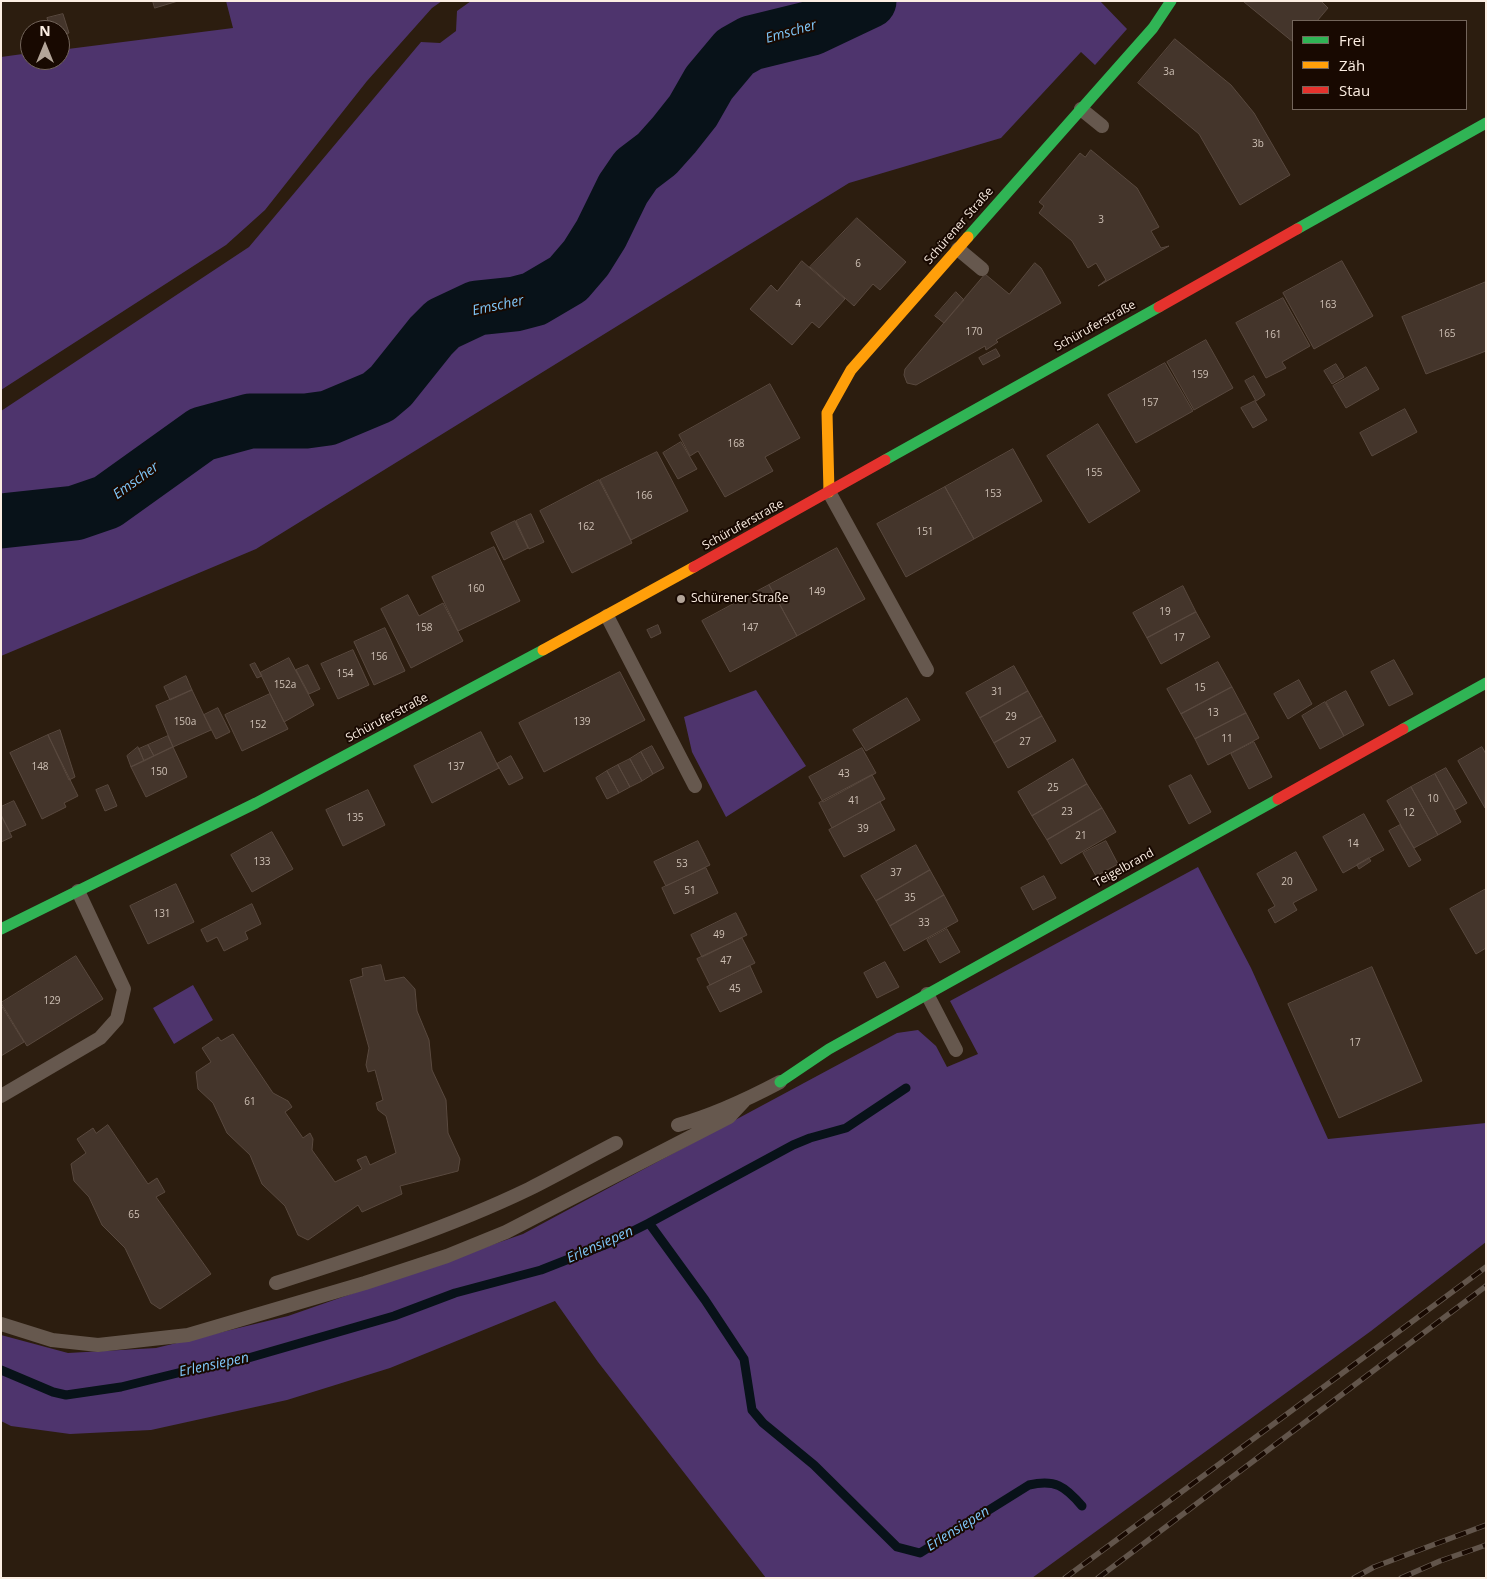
<!DOCTYPE html>
<html>
<head>
<meta charset="utf-8">
<style>
  body { margin:0 }
  #map { position:relative; width:1487px; height:1579px; overflow:hidden; background:#2c1d0f; font-family:"Open Sans",sans-serif }
  canvas { display:block }
  .frame { position:absolute; inset:0; border:2px solid #fceee3; pointer-events:none }
  .legend { position:absolute; left:1292px; top:20px; width:175px; height:90px; box-sizing:border-box; background:#180901; border:1px solid #73655b; margin:0; padding:6px 9px; list-style:none; font-size:15px; color:#fceee3 }
  .legend li { display:flex; align-items:center; gap:10px; height:25px }
  .legend b { width:25px; border:1px solid #73655b }
  .north { position:absolute; left:20px; top:20px; width:50px; height:50px; box-sizing:border-box; background:#180901; border:1px solid #73655b; border-radius:50%; rotate:0deg; font-size:14px; font-weight:700; line-height:20px; text-align:center; color:#fceee3 }
  .north::after { content:''; display:block; margin:auto; width:18px; height:22px; background:#b3a599; clip-path:polygon(50% 0,100% 100%,50% 72%,0 100%) }
</style>
</head>
<body>
<div id="map">
<canvas width="1487" height="1579"></canvas>
<div class="frame"></div>
<ul class="legend">
<li><b style="height:6px;background:#30b455"></b>Frei</li>
<li><b style="height:6px;background:#ff9f0a"></b>Zäh</li>
<li><b style="height:6px;background:#e5322d"></b>Stau</li>
</ul>
<div class="north">N</div>
</div>
<script>
const ctx = document.querySelector('canvas').getContext('2d');
ctx.lineJoin = 'round';
function paint(path, color) { ctx.fillStyle = color; ctx.fill(path, 'evenodd'); }
function stroke(path, color, width, dash) { ctx.strokeStyle = color; ctx.lineWidth = width; ctx.lineCap = dash ? 'butt' : 'round'; ctx.setLineDash(dash || []); ctx.stroke(path); }
function label(font, color, halo, rows, align = 'center') {
  ctx.font = font + ' "Open Sans",sans-serif'; ctx.lineWidth = 4; ctx.setLineDash([]); ctx.textBaseline = 'middle'; ctx.strokeStyle = halo; ctx.fillStyle = color; for (const [text, x, y, turn = 0] of rows) {
    ctx.save(); ctx.translate(x, y); ctx.rotate((+turn || 0) * Math.PI / 180); ctx.textAlign = isNaN(turn) ? turn : align; if (halo) ctx.strokeText(text, 0, 0); ctx.fillText(text, 0, 0); ctx.restore();
  }
}
const green = new Path2D(`
  M226 1H442L432 8 367 81 265 210 226 245 1 390V57L30 53V60H60V50L233 28Z
  M471 1H1100L1127 29 1095 65 1081 52 1001 138 849 183 256 549 1 656V411L249 247 421 42 440 43 456 31 457 11Z
  M756 690 806 766 726 817 692 752 684 717Z
  M1198 867 1251 968 1328 1139 1486 1123V1242L1371 1331 1032 1578H766L598 1362 555 1301 390 1368 287 1400 151 1430 70 1434 11 1426 1 1421V1335L68 1353 156 1348 288 1316 523 1234 897 1033 918 1030 936 1046 947 1067 978 1054 950 1001Z
  M193 985 213 1020 174 1044 153 1008Z`);
const stream = new Path2D(`
  M649 1223 793 1145 810 1138 846 1128 906 1088
  M1 1370 53 1392 66 1395 121 1387 206 1366 231 1363 394 1316 455 1293 541 1270 607 1244 649 1223 705 1300 744 1359 752 1410 763 1423 814 1465 897 1547 920 1553 1029 1485C1055 1479 1065 1486 1082 1506`);
const river = new Path2D(`
  M1 521 75 513 107 502 202 434 250 421H306L328 418 378 397 391 386 431 336 443 324 477 308 515 304 534 299 568 279 586 258 601 234 623 189 636 170 657 154 674 135 693 111 709 83 735 52 751 43 812 28 869 1`);
const building = new Path2D(`
  M153 1H178L155 8Z
  M1321 1 1328 8 1317 21H1293V42L1244 2Z
  M63 14 69 33 60 35V30H51L47 18Z
  M1175 39 1231 85 1254 113 1290 175 1240 205 1199 134 1138 83Z
  M1091 150 1137 188 1159 227 1151 231 1161 248 1169 246 1098 286 1106 280 1096 263 1088 268 1072 241 1039 213 1044 206 1039 202 1080 153 1085 157Z
  M857 218 906 262 880 290 873 284 854 306 810 267Z
  M802 261 845 299 819 328 812 322 792 345 750 309 771 285 777 291Z
  M1342 261 1373 316 1314 349 1283 293Z
  M1035 263 1041 268 1061 303 996 340 998 342 986 350 985 346 916 385 907 383 904 375 905 369 985 274 1009 294Z
  M1486 282V351L1426 374 1402 317Z
  M956 292 964 300 944 323 935 316Z
  M1283 298 1310 346 1282 362 1286 368 1266 378 1236 323Z
  M1206 340 1233 388 1194 410 1167 362Z
  M996 349 1000 356 983 365 979 358Z
  M1165 363 1193 411 1136 443 1108 395Z
  M1336 364 1344 377 1332 384 1324 371Z
  M1366 367 1379 389 1346 408 1333 386Z
  M1254 376 1265 395 1256 401 1245 381Z
  M770 384 800 438 765 457 773 471 725 497 698 451 690 456 679 435Z
  M1255 401 1267 420 1253 428 1241 408Z
  M1405 409 1417 432 1372 456 1360 433Z
  M1098 424 1140 491 1089 523 1047 456Z
  M681 442 697 469 678 479 663 453Z
  M1013 449 1042 501 974 539 945 487Z
  M657 452 688 511 631 540 600 480Z
  M599 480 632 543 572 573 540 511Z
  M945 487 974 539 906 577 877 524Z
  M531 514 544 542 529 549 516 521Z
  M515 521 528 548 504 560 491 533Z
  M494 547 520 601 458 631 432 577Z
  M837 548 865 599 797 636 769 585Z
  M769 585 797 636 730 672 702 621Z
  M1183 586 1196 612 1147 638 1133 613Z
  M408 595 419 616 443 603 463 641 411 668 381 609Z
  M1196 612 1210 637 1161 664 1147 638Z
  M658 625 661 633 651 638 647 630Z
  M385 628 405 671 374 685 354 642Z
  M353 650 369 685 338 699 321 664Z
  M289 658 314 705 284 722 260 673Z
  M1394 660 1413 694 1389 706 1371 672Z
  M1218 662 1232 687 1181 714 1167 689Z
  M255 663 262 676 257 678 250 665Z
  M308 665 320 689 309 694 296 670Z
  M1014 666 1028 691 980 718 966 693Z
  M620 672 645 720 544 772 519 723Z
  M186 676 192 690 170 700 164 687Z
  M1299 680 1312 704 1288 719 1274 694Z
  M1232 687 1246 713 1195 739 1181 714Z
  M192 690 211 730 173 747 156 706Z
  M1028 691 1042 716 994 743 980 718Z
  M1346 691 1364 725 1344 736 1326 702Z
  M270 694 288 729 242 751 225 715Z
  M907 698 920 720 866 751 853 730Z
  M1325 702 1344 736 1320 749 1302 716Z
  M218 708 230 732 216 739 204 715Z
  M1246 713 1259 738 1208 765 1195 739Z
  M1042 716 1056 741 1008 768 994 743Z
  M60 730 75 777 69 780 48 735Z
  M481 732 499 768 432 803 414 766Z
  M48 735 78 796 64 803 66 807 42 819 10 753Z
  M168 736 173 747 154 756 148 745Z
  M1254 742 1272 777 1249 789 1231 754Z
  M148 745 154 756 144 761 139 749Z
  M652 746 664 768 653 774 641 752Z
  M138 747 144 761 131 767 127 756Z
  M173 747 187 777 146 797 131 767Z
  M1482 747 1486 754 1485 808 1458 761Z
  M862 748 876 773 823 802 809 777Z
  M641 752 653 774 642 781 630 759Z
  M511 756 523 778 509 785 497 764Z
  M630 759 642 781 630 787 618 765Z
  M1073 759 1087 784 1032 816 1018 792Z
  M618 765 630 787 619 793 607 771Z
  M1446 768 1467 803 1455 810 1435 774Z
  M607 771 619 793 607 799 596 778Z
  M1435 774 1461 822 1438 835 1411 787Z
  M872 775 885 799 832 828 819 803Z
  M1191 775 1211 812 1189 824 1169 786Z
  M1087 784 1102 808 1047 840 1032 816Z
  M108 785 117 806 105 811 96 790Z
  M1411 787 1438 835 1414 848 1387 801Z
  M368 790 385 825 343 846 326 810Z
  M14 801 26 825 10 832 1 815V807Z
  M880 802 895 830 844 857 829 830Z
  M1102 808 1116 832 1061 864 1047 840Z
  M1364 814 1384 850 1343 873 1323 837Z
  M1 815 12 837 1 842Z
  M1400 825 1421 860 1409 867 1389 831Z
  M272 832 293 869 252 892 231 855Z
  M698 841 710 865 666 886 654 862Z
  M1106 841 1118 864 1096 876 1083 853Z
  M916 845 930 870 876 901 861 876Z
  M1296 852 1317 890 1293 903 1297 910 1275 923 1268 910 1275 906 1257 874Z
  M1369 858 1371 861 1359 869 1357 865Z
  M706 868 718 893 674 914 662 888Z
  M930 870 944 895 890 926 876 901Z
  M1044 876 1056 898 1033 910 1021 888Z
  M176 884 194 922 148 944 130 906Z
  M1486 889V948L1476 954 1450 909Z
  M944 895 958 921 904 951 890 926Z
  M252 904 261 924 245 932 248 939 224 951 217 937 207 942 201 930Z
  M736 913 747 935 702 957 691 935Z
  M947 929 960 952 940 963 927 940Z
  M742 938 755 963 710 985 697 959Z
  M76 956 103 999 27 1046 1 1003Z
  M885 962 899 987 877 998 864 973Z
  M381 965 385 981 404 977 415 989 417 1011 429 1040 432 1070 446 1100 448 1133 460 1159 458 1171 400 1186 402 1194 362 1212 358 1205 308 1240 298 1235 285 1206 262 1184 250 1155 227 1133 213 1103 198 1089 196 1072 211 1062 202 1048 218 1037 221 1041 233 1034 273 1093 288 1101 292 1107 285 1112 303 1138 310 1133 313 1139 312 1150 335 1182 362 1169 357 1160 366 1156 370 1165 396 1153 386 1116 378 1110 376 1103 383 1100 375 1070 368 1072 366 1065 369 1048 350 980 363 976 362 969Z
  M750 966 762 992 720 1012 707 987Z
  M1372 967 1422 1081 1339 1118 1288 1004Z
  M1 1005 24 1042 1 1056Z
  M108 1125 148 1184 157 1178 165 1192 156 1197 211 1274 160 1309 151 1303 125 1248 102 1225 89 1197 74 1181 71 1164 86 1153 77 1139 93 1128 96 1133Z`);
const lane = new Path2D(`
  M1081 109 1102 126
  M958 249 982 269
  M829 492 927 670
  M607 616 695 786
  M927 994 956 1050
  M1 1096 100 1038 117 1019 124 989 78 891
  M678 1125C714 1115 746 1100 780 1082
  M276 1283C361 1256 448 1228 529 1189 559 1174 587 1158 616 1143
  M1 1324 52 1340 98 1345 188 1335 365 1283 447 1256 506 1232 729 1117 744 1101`);
const fast = new Path2D(`
  M1297 229 1486 123
  M968 237 1153 28 1171 1
  M885 460 1159 307
  M1403 729 1486 683
  M1 929 256 803 543 650
  M780 1082 829 1049 1278 799`);
const slow = new Path2D(`
  M829 492 827 413 851 370 968 237
  M543 650 694 567`);
const jam = new Path2D(`
  M1159 307 1297 229
  M694 567 885 460
  M1278 799 1403 729`);
const rail = new Path2D(`
  M1065 1578 1486 1267
  M1098 1578 1486 1286
  M1354 1578 1374 1567 1486 1525
  M1401 1578 1440 1561 1486 1545`);
const markers = [
  [681,599,5,"#b3a599"]
];
const numberNames = [
  ["3a",1169,72],
  ["3b",1258,144],
  ["3",1101,220],
  ["6",858,264],
  ["4",798,304],
  ["163",1328,305],
  ["170",974,332],
  ["165",1447,334],
  ["161",1273,335],
  ["159",1200,375],
  ["157",1150,403],
  ["168",736,444],
  ["155",1094,473],
  ["153",993,494],
  ["166",644,496],
  ["162",586,527],
  ["151",925,532],
  ["160",476,589],
  ["149",817,592],
  ["19",1165,612],
  ["158",424,628],
  ["147",750,628],
  ["17",1179,638],
  ["156",379,657],
  ["154",345,674],
  ["152a",285,685],
  ["15",1200,688],
  ["31",997,692],
  ["13",1213,713],
  ["29",1011,717],
  ["150a",185,722],
  ["139",582,722],
  ["152",258,725],
  ["11",1227,739],
  ["27",1025,742],
  ["148",40,767],
  ["137",456,767],
  ["150",159,772],
  ["43",844,774],
  ["25",1053,788],
  ["10",1433,799],
  ["41",854,801],
  ["23",1067,812],
  ["12",1409,813],
  ["135",355,818],
  ["39",863,829],
  ["21",1081,836],
  ["14",1353,844],
  ["133",262,862],
  ["53",682,864],
  ["37",896,873],
  ["20",1287,882],
  ["51",690,891],
  ["35",910,898],
  ["131",162,914],
  ["33",924,923],
  ["49",719,935],
  ["47",726,961],
  ["45",735,989],
  ["129",52,1001],
  ["17",1355,1043],
  ["61",250,1102],
  ["65",134,1215]
];
const streetNames = [
  ["Schürener Straße",959,226,-49],
  ["Schüruferstraße",1095,326,-29],
  ["Schüruferstraße",743,525,-29],
  ["Schüruferstraße",387,718,-28],
  ["Teigelbrand",1124,868,-29]
];
const poiNames = [
  ["Schürener Straße",691,599]
];
const waterNames = [
  ["Emscher",791,32,-16],
  ["Emscher",498,306,-12],
  ["Emscher",136,481,-36],
  ["Erlensiepen",600,1245,-24],
  ["Erlensiepen",214,1365,-12],
  ["Erlensiepen",958,1529,-32]
];
paint(green, '#4e346d');
stroke(stream, '#081219', 9);
stroke(river, '#081219', 55);
paint(building, '#44352b');
stroke(building, '#59493f', 1);
stroke(lane, '#66584e', 14);
stroke(fast, '#30b455', 11);
stroke(slow, '#ff9f0a', 11);
stroke(jam, '#e5322d', 11);
stroke(rail, '#62554b', 5.5);
stroke(rail, '#180901', 4, [11]);
for (const [x, y, r, color] of markers) { const dot = new Path2D(); dot.arc(x, y, r, 0, 2 * Math.PI); ctx.fillStyle = color; ctx.fill(dot); stroke(dot, '#180901', 2); }
label('10px', '#cec0b5', null, numberNames);
label('12px', '#fceee3', '#180901', streetNames);
label('12px', '#fceee3', '#180901', poiNames, 'left');
label('italic 14px', '#7fc7f9', '#180901', waterNames);
</script>
</body>
</html>
